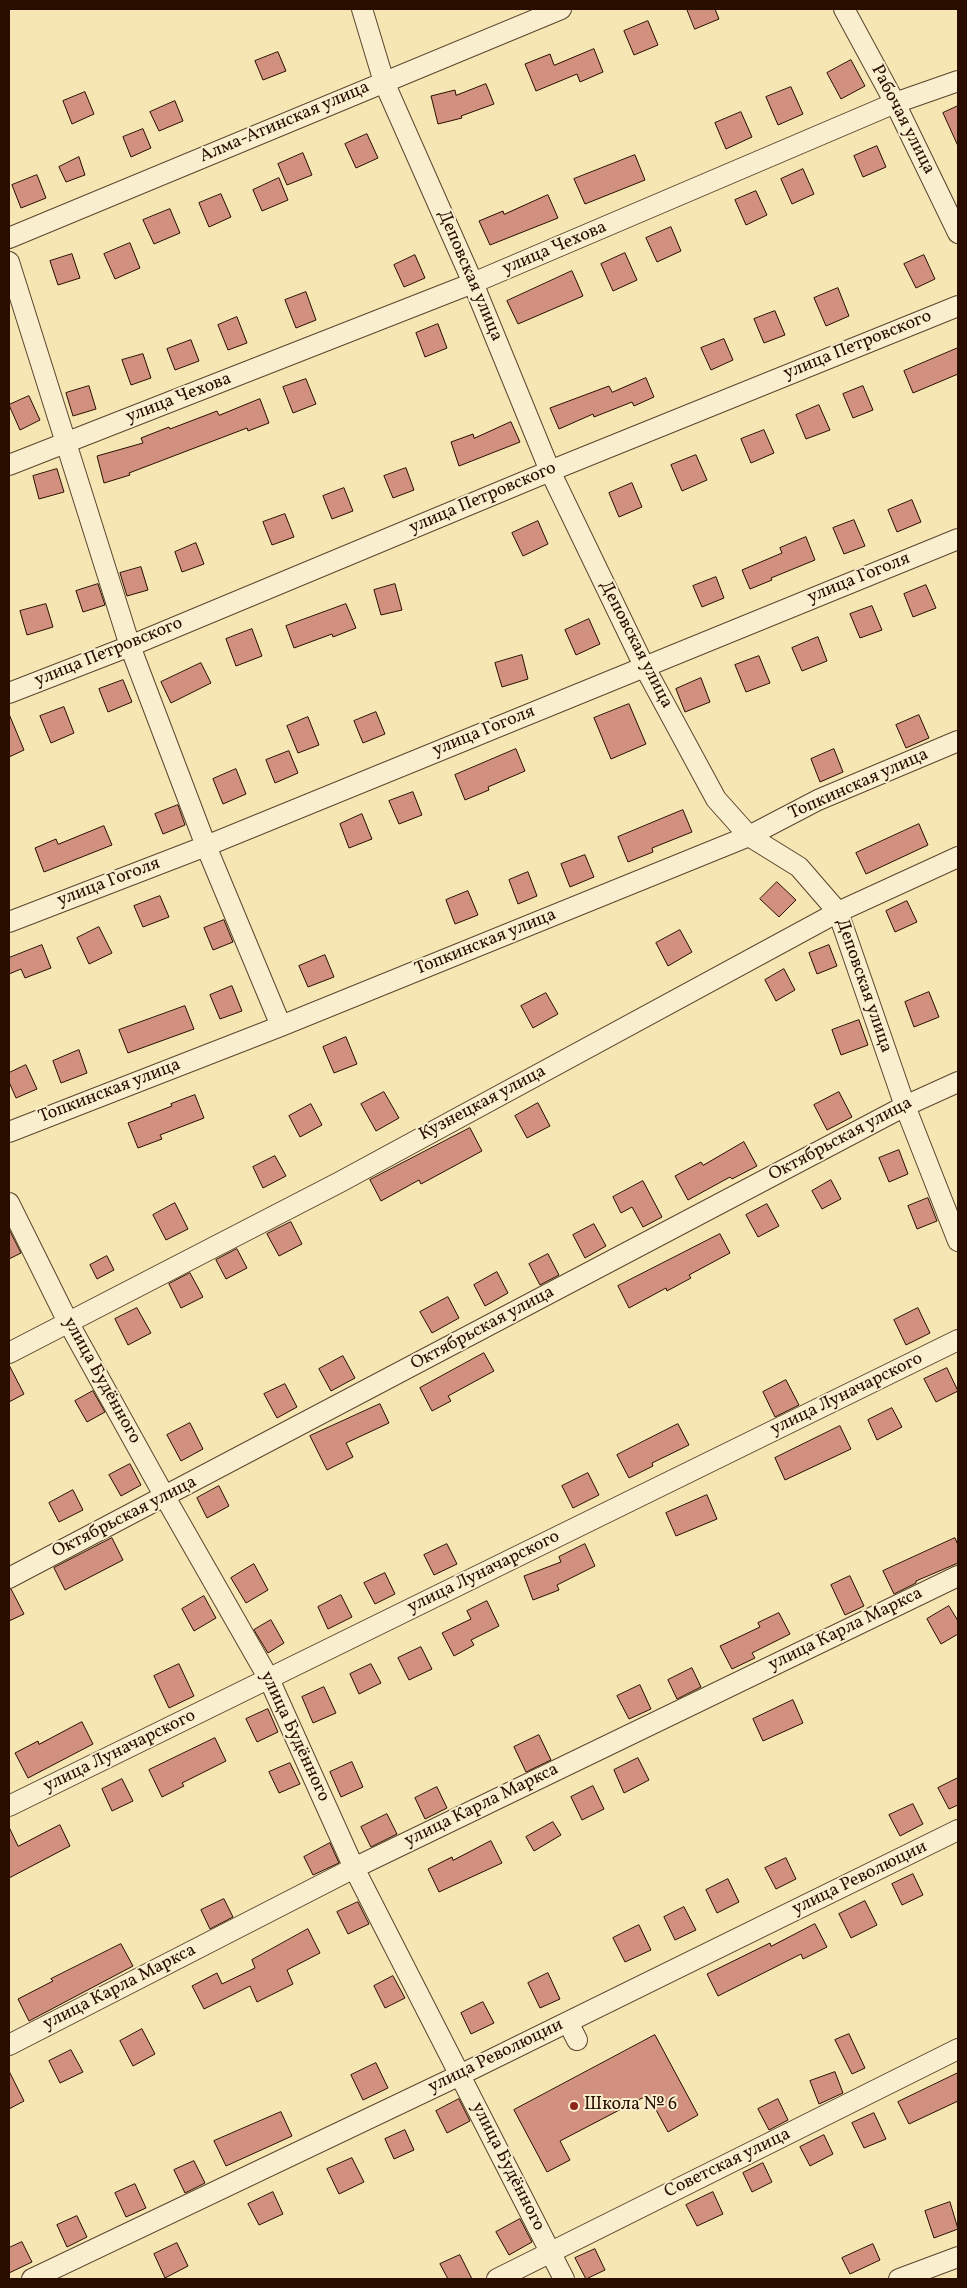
<!DOCTYPE html>
<html>
<head>
<meta charset="utf-8">
<style>
  body { margin:0 }
  #map { position:relative; width:967px; height:2288px; overflow:hidden; background:#f6e6b3; font-family:Vollkorn,serif }
  canvas { display:block }
  .frame { position:absolute; inset:0; border:10px solid #290e00; pointer-events:none }
</style>
</head>
<body>
<div id="map">
<canvas width="967" height="2288"></canvas>
<div class="frame"></div>
</div>
<script>
const ctx = document.querySelector('canvas').getContext('2d');
ctx.lineJoin = 'round';
function paint(path, color) { ctx.fillStyle = color; ctx.fill(path, 'evenodd'); }
function stroke(path, color, width, dash) { ctx.strokeStyle = color; ctx.lineWidth = width; ctx.lineCap = dash ? 'butt' : 'round'; ctx.setLineDash(dash || []); ctx.stroke(path); }
function label(font, color, halo, rows, align = 'center') {
  ctx.font = font + ' Vollkorn,serif'; ctx.lineWidth = 4; ctx.setLineDash([]); ctx.textBaseline = 'middle'; ctx.strokeStyle = halo; ctx.fillStyle = color; for (const [text, x, y, turn = 0] of rows) {
    ctx.save(); ctx.translate(x, y); ctx.rotate((+turn || 0) * Math.PI / 180); ctx.textAlign = isNaN(turn) ? turn : align; if (halo) ctx.strokeText(text, 0, 0); ctx.fillText(text, 0, 0); ctx.restore();
  }
}
const building = new Path2D(`
  M687 9H715L719 19 695 29Z
  M648 21 658 45 634 55 624 31Z
  M594 49 603 72 580 82 577 74 536 91 525 64 550 54 554 65Z
  M278 52 286 71 263 80 255 61Z
  M851 60 865 86 841 99 827 73Z
  M486 84 494 104 461 116 462 118 438 124 431 96 455 90 456 95Z
  M791 87 803 114 778 125 766 97Z
  M85 92 94 114 72 124 63 101Z
  M175 101 183 121 159 131 150 112Z
  M958 106V146L943 113Z
  M741 112 752 137 726 149 715 123Z
  M143 129 151 148 131 157 123 137Z
  M367 134 378 158 356 168 345 144Z
  M877 146 886 167 863 177 854 156Z
  M303 153 312 175 287 185 278 164Z
  M635 155 645 180 585 204 574 179Z
  M79 157 85 175 66 182 59 167Z
  M803 169 814 194 792 204 781 179Z
  M37 175 46 198 21 208 12 185Z
  M279 178 288 200 262 211 253 190Z
  M756 191 767 215 746 225 735 200Z
  M221 194 231 217 209 227 199 203Z
  M548 195 558 218 490 245 479 221 503 211 504 214Z
  M170 209 180 233 154 244 143 220Z
  M671 227 681 251 657 262 646 238Z
  M130 243 140 268 115 279 104 254Z
  M625 253 637 280 613 291 601 264Z
  M72 254 80 278 58 285 50 261Z
  M415 255 425 278 404 287 394 265Z
  M924 255 935 279 916 288 904 264Z
  M572 271 583 296 518 324 507 301Z
  M838 288 849 316 826 326 814 298Z
  M306 292 316 320 296 328 285 300Z
  M775 311 785 335 764 343 754 319Z
  M237 317 247 343 228 350 218 325Z
  M438 324 447 348 425 357 416 333Z
  M724 339 733 360 711 370 701 348Z
  M191 340 199 361 175 370 167 349Z
  M958 348V374L913 393 904 371Z
  M143 354 151 378 131 385 122 360Z
  M646 378 654 397 634 406 632 402 594 417 593 414 559 429 550 408 609 386 612 392Z
  M306 379 316 404 293 413 283 387Z
  M89 386 96 409 73 416 66 393Z
  M863 386 873 410 853 418 843 394Z
  M29 396 40 420 20 430 9 405Z
  M260 399 269 423 248 431 247 428 129 473 130 475 104 483 97 456 143 443 141 438 169 427 170 429 217 411 219 415Z
  M819 405 830 430 806 439 796 415Z
  M511 422 520 442 459 466 451 442 473 434 474 438Z
  M764 430 774 453 751 463 741 439Z
  M696 455 707 480 682 491 671 465Z
  M406 468 414 490 393 498 384 476Z
  M57 469 64 492 39 499 33 476Z
  M632 483 642 507 619 517 609 493Z
  M344 488 353 511 332 519 323 496Z
  M912 500 921 522 897 532 888 510Z
  M285 514 294 537 272 545 263 522Z
  M854 520 865 546 844 554 833 528Z
  M538 521 548 544 523 556 512 533Z
  M806 537 815 560 771 578 772 580 750 589 742 570 782 553 780 548Z
  M196 543 204 564 182 572 175 552Z
  M141 567 148 590 127 596 120 573Z
  M716 577 724 598 702 607 693 586Z
  M98 584 105 605 83 612 76 591Z
  M395 584 402 610 381 615 374 590Z
  M926 585 936 608 913 617 904 594Z
  M46 604 53 627 27 635 20 611Z
  M346 604 356 628 333 637 332 634 294 648 286 626Z
  M872 606 882 630 860 638 850 614Z
  M589 619 600 644 576 655 565 630Z
  M252 629 262 656 236 666 226 639Z
  M818 637 827 661 802 671 792 648Z
  M522 655 528 679 502 687 495 663Z
  M759 656 770 683 746 692 735 665Z
  M201 663 211 683 171 703 161 682Z
  M701 678 710 702 685 712 676 689Z
  M123 680 132 702 108 712 99 689Z
  M629 704 646 744 611 759 594 718Z
  M64 707 74 733 51 743 40 716Z
  M376 712 385 734 363 743 354 721Z
  M9 714 24 750 9 757Z
  M919 715 929 738 906 748 896 725Z
  M308 717 319 745 298 753 287 726Z
  M516 749 525 771 488 787 489 790 465 800 455 775Z
  M834 749 843 772 820 782 811 759Z
  M289 751 298 773 275 783 266 760Z
  M236 769 246 794 223 804 213 779Z
  M413 792 422 815 399 824 389 801Z
  M178 805 185 825 163 834 155 814Z
  M683 810 692 832 652 848 653 852 628 862 618 837Z
  M362 814 372 839 349 848 340 824Z
  M919 824 928 845 866 874 856 853Z
  M104 826 112 845 44 872 35 848 56 839 58 844Z
  M585 855 594 877 570 887 561 864Z
  M528 872 537 896 518 904 509 880Z
  M777 882 796 900 779 917 760 899Z
  M468 891 478 915 455 924 446 900Z
  M160 896 169 917 143 927 134 906Z
  M907 901 917 922 895 932 886 911Z
  M224 920 233 942 213 950 204 928Z
  M99 927 112 953 89 964 77 938Z
  M680 930 692 952 668 966 656 943Z
  M42 945 51 968 25 978 21 969 9 974V958Z
  M829 945 837 966 817 974 809 953Z
  M325 955 334 977 308 987 299 966Z
  M784 969 795 990 776 1001 765 980Z
  M232 986 242 1011 220 1019 210 995Z
  M929 992 939 1017 914 1027 905 1002Z
  M546 993 558 1014 533 1028 521 1006Z
  M185 1006 194 1029 128 1053 119 1030Z
  M859 1020 868 1045 841 1055 832 1030Z
  M346 1037 357 1064 334 1073 323 1047Z
  M79 1050 87 1073 61 1083 53 1061Z
  M26 1065 37 1089 16 1098 9 1082V1073Z
  M384 1092 399 1118 376 1131 361 1104Z
  M839 1092 852 1117 827 1130 814 1105Z
  M195 1095 204 1118 160 1135 162 1139 138 1148 128 1123 172 1106 171 1104Z
  M538 1103 550 1126 527 1138 515 1116Z
  M311 1104 322 1125 300 1137 289 1116Z
  M470 1128 482 1151 421 1184 419 1180 381 1201 370 1180Z
  M744 1142 757 1166 732 1179 730 1177 688 1200 675 1176 701 1162 703 1165Z
  M899 1150 908 1174 889 1182 879 1158Z
  M275 1156 286 1176 263 1188 253 1167Z
  M831 1180 841 1199 822 1209 812 1191Z
  M643 1181 662 1217 643 1227 632 1207 621 1213 613 1197Z
  M928 1198 937 1221 917 1229 908 1206Z
  M175 1203 188 1229 166 1240 153 1215Z
  M767 1204 779 1226 758 1237 746 1215Z
  M291 1222 302 1244 279 1256 267 1234Z
  M594 1224 606 1246 585 1258 573 1235Z
  M9 1229 21 1253 9 1259Z
  M720 1234 730 1253 689 1275 691 1278 667 1291 666 1288 629 1308 618 1286Z
  M237 1249 247 1268 226 1279 216 1260Z
  M548 1254 559 1275 540 1285 529 1264Z
  M107 1256 114 1270 97 1279 90 1265Z
  M497 1272 508 1293 485 1306 474 1285Z
  M190 1273 203 1297 181 1308 169 1284Z
  M448 1297 459 1318 432 1333 420 1312Z
  M137 1308 151 1333 128 1345 115 1319Z
  M918 1308 930 1333 906 1345 894 1320Z
  M484 1353 494 1371 448 1396 451 1401 432 1411 420 1388Z
  M343 1356 355 1378 331 1391 319 1369Z
  M9 1365 24 1394 9 1402Z
  M947 1368 958 1391 936 1402 924 1379Z
  M786 1380 799 1405 775 1417 763 1392Z
  M285 1384 297 1407 277 1418 264 1394Z
  M93 1391 105 1412 87 1422 75 1401Z
  M380 1404 389 1423 346 1443 353 1457 327 1470 310 1436Z
  M892 1408 902 1427 877 1440 868 1420Z
  M190 1423 203 1449 181 1461 167 1435Z
  M678 1424 689 1445 652 1463 653 1466 629 1478 617 1455Z
  M840 1426 851 1449 785 1480 775 1458Z
  M130 1464 141 1485 121 1496 109 1475Z
  M588 1473 599 1495 573 1508 562 1486Z
  M219 1486 229 1506 207 1518 197 1498Z
  M73 1490 83 1510 59 1522 49 1503Z
  M707 1495 717 1519 676 1536 666 1513Z
  M112 1538 123 1560 65 1590 54 1568Z
  M955 1538 958 1545V1563L916 1581V1583L894 1594 883 1571Z
  M447 1544 457 1564 434 1575 424 1555Z
  M585 1544 595 1566 557 1585 559 1590 533 1600 524 1576 561 1562 559 1557Z
  M254 1564 268 1590 246 1603 231 1578Z
  M385 1573 395 1594 375 1604 364 1583Z
  M850 1576 864 1606 845 1615 831 1585Z
  M11 1589 24 1614 9 1621V1590Z
  M341 1595 352 1617 328 1629 318 1607Z
  M204 1596 216 1618 194 1631 182 1609Z
  M487 1601 499 1626 471 1640 474 1645 454 1656 442 1633 471 1619 467 1611Z
  M949 1606 958 1621V1634L941 1644 927 1619Z
  M779 1613 790 1634 752 1653 755 1658 732 1669 720 1646 760 1627 758 1623Z
  M271 1620 284 1643 268 1653 254 1630Z
  M421 1647 432 1669 409 1680 398 1658Z
  M179 1664 194 1696 169 1708 154 1676Z
  M371 1664 381 1683 359 1694 350 1674Z
  M692 1668 701 1687 677 1699 668 1680Z
  M640 1685 651 1709 629 1719 617 1696Z
  M324 1687 336 1713 313 1723 302 1697Z
  M793 1700 803 1723 763 1741 753 1719Z
  M268 1709 278 1732 257 1742 246 1719Z
  M82 1722 93 1744 28 1778 15 1753 38 1741 39 1744Z
  M539 1735 551 1760 526 1772 514 1747Z
  M215 1738 226 1761 182 1783 184 1786 162 1797 149 1770Z
  M638 1758 649 1780 624 1793 614 1770Z
  M352 1762 363 1787 341 1797 330 1772Z
  M290 1763 300 1784 279 1793 269 1772Z
  M958 1778V1805L949 1809 938 1788Z
  M122 1779 133 1801 112 1811 102 1789Z
  M593 1786 604 1809 582 1820 571 1797Z
  M437 1787 447 1808 425 1819 415 1798Z
  M913 1804 923 1824 900 1836 889 1815Z
  M387 1814 397 1834 371 1847 361 1827Z
  M553 1822 561 1835 534 1851 526 1837Z
  M60 1825 70 1846 9 1878V1827L18 1846Z
  M491 1841 502 1863 439 1892 428 1869 452 1857 453 1860Z
  M330 1843 339 1863 313 1875 304 1857Z
  M786 1858 796 1879 776 1889 765 1868Z
  M913 1874 923 1895 902 1905 892 1884Z
  M728 1879 739 1902 717 1913 706 1890Z
  M224 1899 233 1917 210 1929 201 1910Z
  M865 1901 877 1925 851 1938 839 1914Z
  M358 1902 369 1924 348 1934 337 1912Z
  M684 1907 696 1930 675 1940 664 1917Z
  M815 1924 827 1947 803 1959 801 1954 718 1996 707 1974 770 1943 771 1946Z
  M639 1925 651 1950 625 1962 613 1938Z
  M308 1929 320 1953 287 1970 293 1984 257 2002 250 1986 204 2009 192 1986 217 1973 222 1984 255 1968 252 1960Z
  M121 1944 133 1966 29 2021 18 1999 53 1981 51 1979Z
  M548 1973 560 1999 540 2008 528 1983Z
  M393 1976 405 1998 385 2008 374 1986Z
  M483 2002 494 2023 471 2034 461 2013Z
  M142 2029 155 2054 133 2066 120 2041Z
  M849 2034 865 2068 852 2074 835 2040Z
  M655 2035 698 2115 668 2132 648 2095 560 2141 570 2160 547 2172 514 2110Z
  M71 2050 83 2072 60 2083 49 2061Z
  M376 2063 388 2088 363 2100 351 2075Z
  M9 2071 24 2101 9 2109Z
  M835 2072 843 2093 819 2104 810 2081Z
  M958 2073V2101L909 2124 898 2102Z
  M459 2099 470 2121 447 2133 436 2111Z
  M778 2099 788 2120 769 2130 758 2109Z
  M281 2112 292 2136 226 2166 214 2141Z
  M874 2113 886 2139 864 2148 852 2123Z
  M405 2130 414 2150 394 2159 385 2139Z
  M824 2135 833 2154 810 2166 800 2147Z
  M352 2158 364 2182 339 2194 327 2169Z
  M194 2161 205 2183 185 2193 174 2170Z
  M763 2163 772 2182 752 2192 743 2173Z
  M135 2184 146 2208 126 2217 115 2193Z
  M273 2192 283 2214 259 2225 248 2204Z
  M713 2192 723 2214 697 2226 686 2205Z
  M950 2202 958 2229 934 2238 925 2211Z
  M77 2216 87 2237 67 2247 57 2225Z
  M520 2219 532 2242 509 2255 496 2232Z
  M22 2242 32 2262 9 2273V2248Z
  M177 2243 188 2266 165 2278 154 2254Z
  M873 2244 880 2260 850 2274 842 2258Z
  M595 2249 605 2270 586 2279 575 2258Z
  M460 2255 472 2279H448L440 2264Z`);
const minor = new Path2D(`
  M362 9 384 82 473 283 550 471 644 666 716 799 749 836 799 867 838 912 905 1106 958 1241
  M844 9 895 103 958 233
  M9 238 561 9
  M9 262 130 646 206 846 281 1026
  M9 465 473 283 895 103 958 81
  M9 693 130 646 550 471 958 306
  M9 922 206 846 958 539
  M9 1132 281 1026 749 836 818 800 958 741
  M9 1203 68 1322 165 1497 269 1679 354 1868 564 2279
  M9 1353 340 1182 838 912 958 857
  M9 1578 905 1106 958 1082
  M9 1806 958 1340
  M568 2022 577 2040
  M9 2045 354 1868 958 1576
  M32 2279 460 2075 958 1830
  M497 2279 958 2049
  M899 2279 958 2257`);
const markers = [
  [574,2106,5,"#8f2418"]
];
const streetNames = [
  ["Рабочая улица",902,120,63],
  ["Алма-Атинская улица",285,123,-23],
  ["улица Чехова",555,249,-23],
  ["Деповская улица",469,276,67],
  ["улица Петровского",858,346,-22],
  ["улица Чехова",179,399,-21],
  ["улица Петровского",483,499,-23],
  ["улица Гоголя",859,579,-22],
  ["Деповская улица",635,645,63],
  ["улица Петровского",109,653,-22],
  ["улица Гоголя",484,732,-22],
  ["Топкинская улица",859,785,-24],
  ["улица Гоголя",109,883,-21],
  ["Топкинская улица",486,943,-22],
  ["Деповская улица",863,986,71],
  ["Топкинская улица",110,1092,-21],
  ["Кузнецкая улица",483,1104,-28],
  ["Октябрьская улица",841,1140,-28],
  ["Октябрьская улица",483,1329,-28],
  ["улица Будённого",101,1381,61],
  ["улица Луначарского",847,1395,-26],
  ["Октябрьская улица",125,1518,-27],
  ["улица Луначарского",484,1573,-26],
  ["улица Карла Маркса",846,1630,-26],
  ["улица Будённого",294,1737,65],
  ["улица Луначарского",120,1752,-26],
  ["улица Карла Маркса",482,1806,-26],
  ["улица Революции",860,1879,-26],
  ["улица Карла Маркса",120,1988,-27],
  ["улица Революции",496,2057,-26],
  ["Советская улица",728,2164,-26],
  ["улица Будённого",507,2167,63]
];
const poiNames = [
  ["Школа № 6",584,2106]
];
paint(building, '#d2907f');
stroke(building, '#290e00', 1);
stroke(minor, '#5c442d', 22);
stroke(minor, '#f9efce', 20);
for (const [x, y, r, color] of markers) { const dot = new Path2D(); dot.arc(x, y, r, 0, 2 * Math.PI); ctx.fillStyle = color; ctx.fill(dot); stroke(dot, '#f9efce', 2); }
label('18px', '#290e00', '#f9efce', streetNames);
label('18px', '#290e00', '#f9efce', poiNames, 'left');
</script>
</body>
</html>
